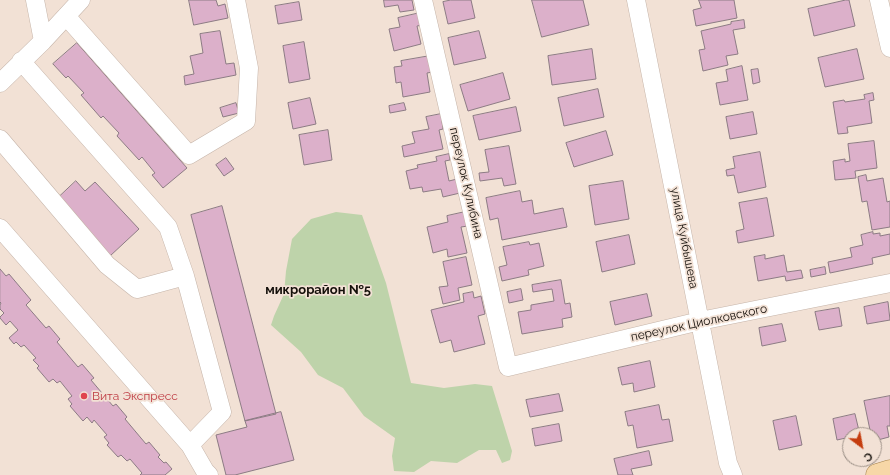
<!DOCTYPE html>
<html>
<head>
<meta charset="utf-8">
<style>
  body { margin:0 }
  #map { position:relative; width:890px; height:475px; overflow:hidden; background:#f2e1d5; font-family:Raleway,sans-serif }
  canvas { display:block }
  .north { position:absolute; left:842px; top:427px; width:40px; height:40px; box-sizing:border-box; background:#f2e1d5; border:1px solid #998d84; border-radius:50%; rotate:148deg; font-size:11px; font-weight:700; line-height:16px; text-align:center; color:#140f0a }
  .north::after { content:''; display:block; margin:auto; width:14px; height:18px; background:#c53d0f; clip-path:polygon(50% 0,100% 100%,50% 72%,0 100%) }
</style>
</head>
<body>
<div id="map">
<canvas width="890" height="475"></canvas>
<div class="north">С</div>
</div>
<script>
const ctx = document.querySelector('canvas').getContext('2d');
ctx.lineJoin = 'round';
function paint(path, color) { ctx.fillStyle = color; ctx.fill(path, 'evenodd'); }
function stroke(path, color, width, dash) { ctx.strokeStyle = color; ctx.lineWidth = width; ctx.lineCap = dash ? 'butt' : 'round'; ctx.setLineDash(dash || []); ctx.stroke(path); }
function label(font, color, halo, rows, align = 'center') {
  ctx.font = font + ' Raleway,sans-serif'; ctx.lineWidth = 3.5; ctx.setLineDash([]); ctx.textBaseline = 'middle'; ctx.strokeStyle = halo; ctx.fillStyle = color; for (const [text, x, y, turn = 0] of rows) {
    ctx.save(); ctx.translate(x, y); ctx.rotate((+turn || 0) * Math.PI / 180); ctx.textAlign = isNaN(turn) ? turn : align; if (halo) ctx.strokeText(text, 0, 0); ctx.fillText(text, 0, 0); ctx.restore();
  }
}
const green = new Path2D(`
  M336 212 362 215 386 283 411 383 444 388 475 384 492 386 512 451 510 460 502 463 496 450H479L457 463 431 461 414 472 394 471 392 456 395 438 364 416 343 388 318 375 301 352 271 325 274 316 284 294 286 271 292 239 311 219Z`);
const building = new Path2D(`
  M189 0H216L218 6 225 4 228 18 194 25Z
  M384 0H412L414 10 400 12 398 5 385 7Z
  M451 0H471L475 18 448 24 443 2Z
  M532 0H583L589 25 542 37Z
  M699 0H734L737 18 696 26 693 10 701 8Z
  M846 0H849L855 26 814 36 808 9Z
  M299 2 302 20 278 24 275 6Z
  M420 13 423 25 417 26 421 44 394 51 389 29 400 27 398 18Z
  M744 20 745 28 733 30 738 54 726 56 728 65 703 71 699 50 705 49 701 31 731 24V22Z
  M220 31 226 64 234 63 236 75 185 85 184 76 194 74 190 56 203 53 200 34Z
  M479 31 486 58 454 65 448 38Z
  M304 42 310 79 289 83 283 46Z
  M77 43 187 168 163 188 152 175 155 173 142 157 139 160 117 136 119 133 103 116 101 118 81 95 84 93 68 76 66 78 53 64Z
  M592 49 596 79 552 85 548 56Z
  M857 49 864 79 825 87 818 58Z
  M430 56 433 72 427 73 430 92 403 97 401 82 396 83 394 67 402 66 401 61Z
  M742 66 748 100 720 105 716 83 728 81 726 70Z
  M758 69 760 82 753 84 751 70Z
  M503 73 510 99 468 111 460 85Z
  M598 89 604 117 564 126 558 98Z
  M873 93 874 100 869 101 872 123 847 127 848 133 838 134 833 102 844 100 845 102 865 99 864 95Z
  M310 98 316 124 293 129 288 103Z
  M236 103 239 113 223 117 220 108Z
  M404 103 406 110 390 113 389 106Z
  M516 107 521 131 479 140 473 116Z
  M753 112 757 134 730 139 726 117Z
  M441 114 443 129 439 130 443 149 404 157 402 146 415 143 412 132 429 129 426 117Z
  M328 130 332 160 304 165 299 135Z
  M606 131 613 155 574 167 566 143Z
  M874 141 877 168 855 171 856 178 835 180 833 161 845 159V162L850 161 848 144Z
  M509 146 516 184 504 186 502 178 480 181 479 173 489 172 485 150Z
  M760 152 766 187 738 193 734 175 727 176 726 170 735 168 733 157Z
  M449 154 450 160 445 161 449 181 457 179 460 193 443 197 441 189 423 192 422 187 410 189 406 171 418 168 417 165 437 161 436 157Z
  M226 158 234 169 224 176 216 165Z
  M866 175 867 181 883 178 887 202 890 201V227L872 230 867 201 862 202 858 177Z
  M76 181 85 191 95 182 139 229 110 256 57 199Z
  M623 181 629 219 595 225 589 186Z
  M520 191 522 202 532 200 534 214 563 208 567 227 502 240 498 218 490 220 486 198Z
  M767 198 774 236 738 243 736 231 744 229 739 203Z
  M222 206 276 414 245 421 191 215Z
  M465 212 468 226 461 227 467 253 448 257 447 249 433 253 427 227 448 222 447 216Z
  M873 232V234L880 233V236L890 234V254L872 258 873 264 830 273 828 262 852 257 850 248 863 245 861 235Z
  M629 235 635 264 602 272 596 242Z
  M529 242 530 245 539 243 544 266 528 270 529 275 502 281 499 267 507 265 503 247Z
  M765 255V259L784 255 787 272 801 270 803 278 786 281 785 276 758 281 754 257Z
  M466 257 472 285 458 288 460 300 443 304 439 287 448 286 443 262Z
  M825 267 826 274 811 277 810 270Z
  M0 269 6 276 9 274 31 300 26 305 46 328 49 326 60 339 57 342 78 367 82 364 94 378 91 380 113 406 116 404 127 417 125 419 146 444 149 442 160 455 158 457 164 463 166 462 172 469 165 475H140L142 473 130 459 127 461 121 455 118 457 107 445 109 443 104 437 107 435 94 420 92 423 87 417 83 421 70 406 72 404 68 399 72 396 60 381 57 383 53 379 49 382 37 368 39 366 33 360 36 358 24 345 21 347 16 342 14 344 9 338 18 330 10 321 6 325 0 318V317L4 313 0 309V305L1 303 0 302Z
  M561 280 565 304 570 303 572 317 562 319 563 327 522 334 518 312 531 310V305L554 301 552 289 533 292 532 285Z
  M521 289 523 300 509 303 507 292Z
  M473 292 474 298 481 296 485 314 478 316 485 344 454 352 451 340 440 343 431 310 464 302 463 294Z
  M647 294 652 316 615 325 610 302Z
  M888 302 890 320 867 324 864 307Z
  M839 308 842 326 819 330 815 312Z
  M782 324 786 341 762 346 759 328Z
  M650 361 655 387 634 392 633 383 622 385 618 368Z
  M559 394 563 411 530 417 526 400Z
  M890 396V426H887L889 437 874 441V435H871L864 401Z
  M659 405 662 420 669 419 673 441 637 448 633 425 628 426 625 412Z
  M281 412 294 460 235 475H226L216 435 247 427 245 421Z
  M855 414 860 435H850V437L837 440 833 419Z
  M796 416 802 445 779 450 773 421Z
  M559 424 562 441 535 446 532 429Z
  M649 451 652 465 631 469 633 475H618L614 459Z`);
const minor = new Path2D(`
  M35 0 43 41
  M423 0 508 367 700 321 890 283
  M636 0 728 463 733 475
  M879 0 890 48
  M66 16 189 155 246 121 249 68 236 0
  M21 61 168 227 185 276 222 412 190 445
  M0 83 43 41 81 0
  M0 139 107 265 137 289 185 276
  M0 228 190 445 205 471 209 475`);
const major = new Path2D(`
  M877 475 890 471`);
const markers = [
  [84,396,4,"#e0444e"]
];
const streetNames = [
  ["переулок Кулибина",466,183,77],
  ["улица Куйбышева",684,238,79],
  ["переулок Циолковского",699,323,-12]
];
const healthNames = [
  ["Вита Экспресс",92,396]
];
const neighbourhoodNames = [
  ["микрорайон №5",318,290]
];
paint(green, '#bed3aa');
paint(building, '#dcb0ca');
stroke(building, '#8c7b84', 1);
stroke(minor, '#c5b4a9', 19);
stroke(major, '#a4804a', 23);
stroke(minor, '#fff', 18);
stroke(major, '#f7d7a7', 22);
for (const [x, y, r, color] of markers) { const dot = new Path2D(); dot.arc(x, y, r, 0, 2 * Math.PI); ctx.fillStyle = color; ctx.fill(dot); stroke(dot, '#f2e1d5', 1.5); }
label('12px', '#140f0a', '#f2e1d5', streetNames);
label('12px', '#be3a42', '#f2e1d5', healthNames, 'left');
label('bold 13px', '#140f0a', '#f2e1d5', neighbourhoodNames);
</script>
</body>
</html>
